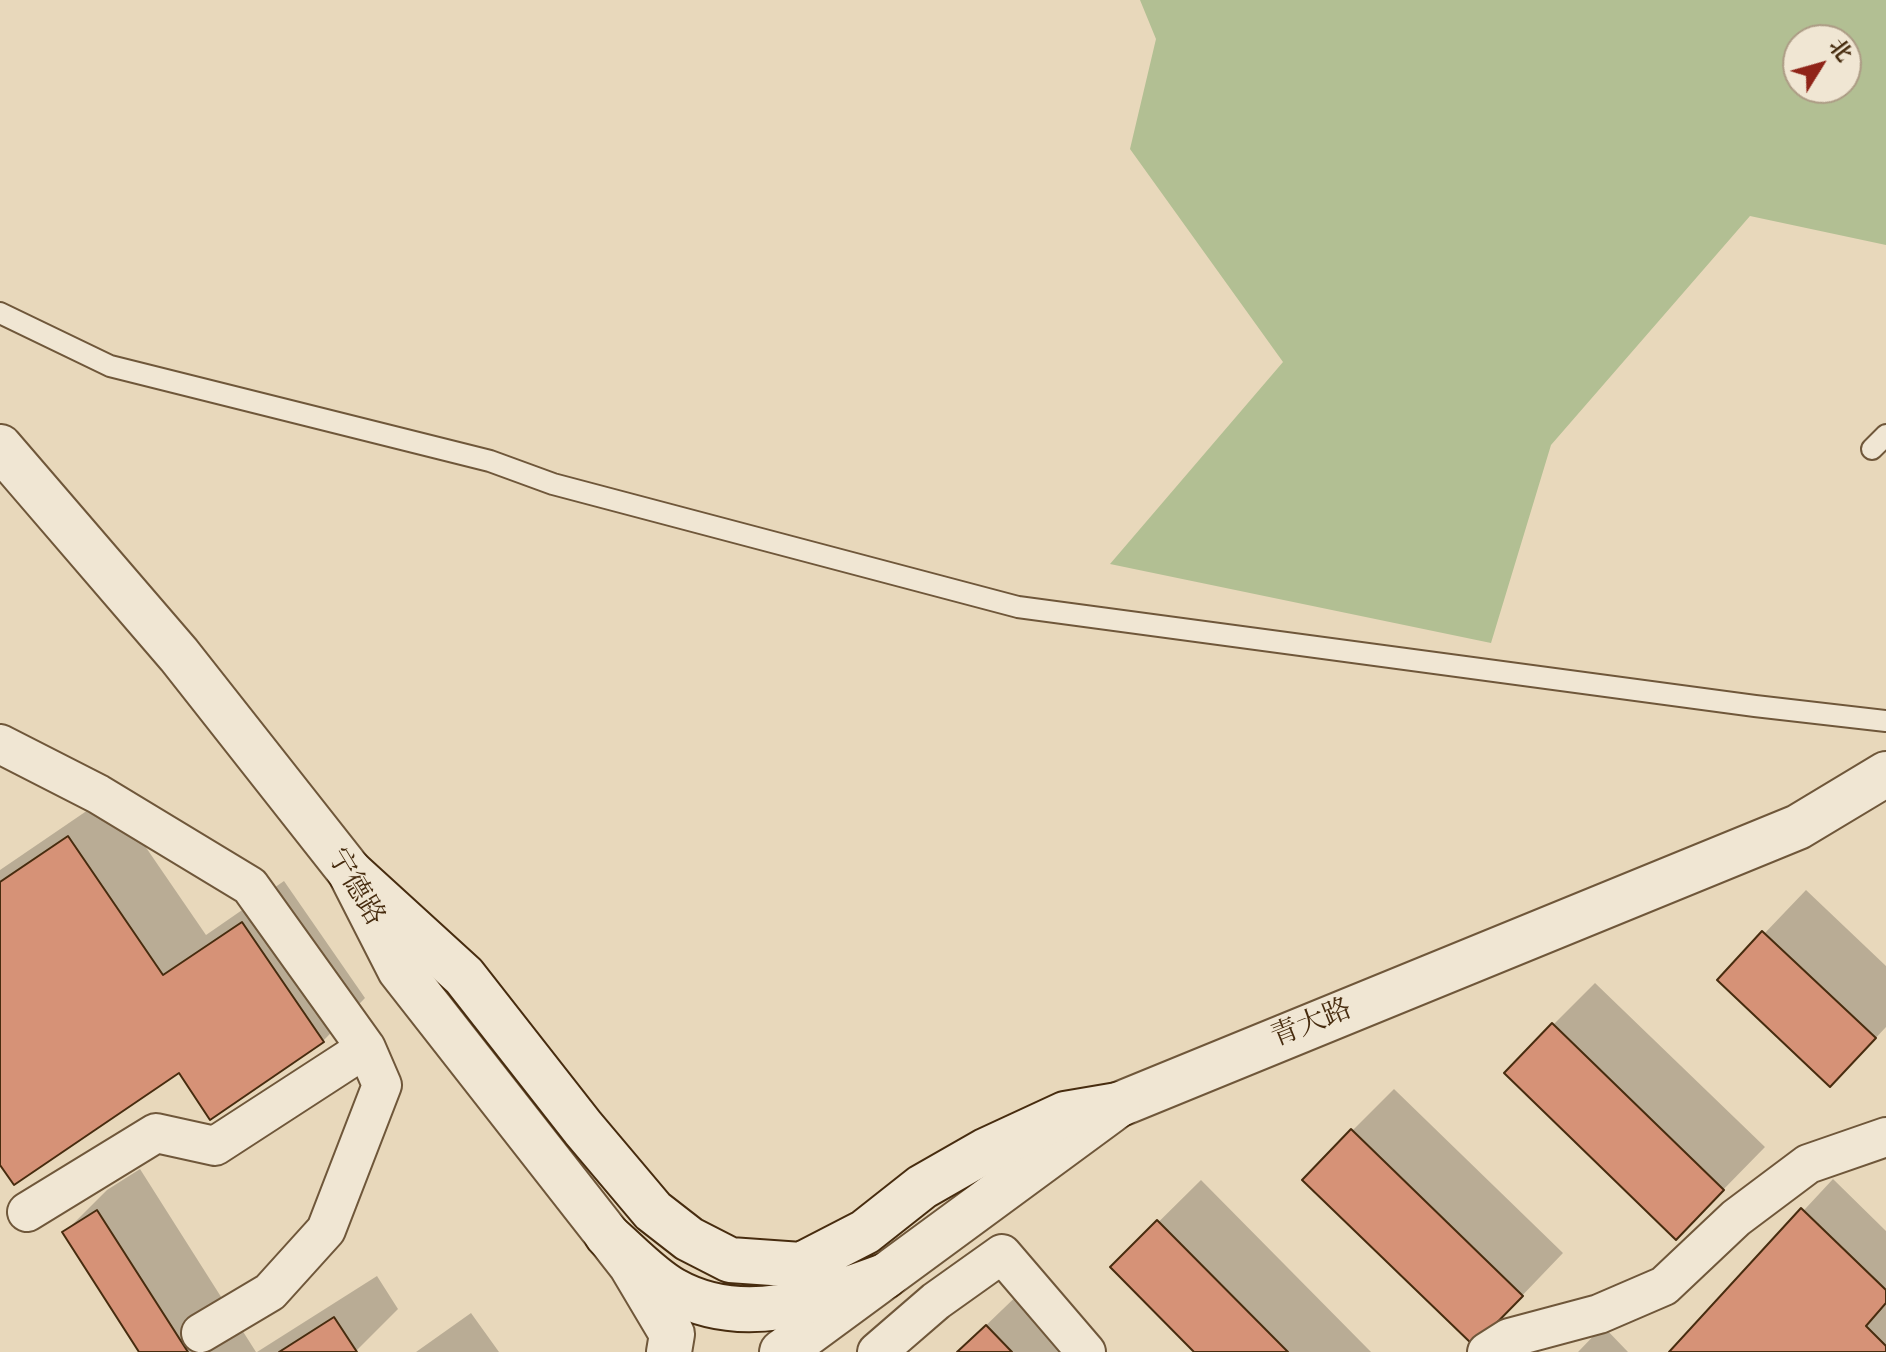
<!DOCTYPE html>
<html>
<head>
<meta charset="utf-8">
<style>
  body { margin:0 }
  #map { position:relative; width:1886px; height:1352px; overflow:hidden; background:#e8d8bb; font-family:"IM FELL DW Pica","Noto Serif SC",serif }
  canvas { display:block }
  .north { position:absolute; left:1782px; top:24px; width:80px; height:80px; box-sizing:border-box; background:#f0e6d3; border:2px solid #ac9c85; border-radius:50%; rotate:53deg; font-size:22px; font-weight:700; line-height:32px; text-align:center; color:#472c0f }
  .north::after { content:''; display:block; margin:auto; width:28px; height:36px; background:#8f2418; clip-path:polygon(50% 0,100% 100%,50% 72%,0 100%) }
</style>
</head>
<body>
<div id="map">
<canvas width="1886" height="1352"></canvas>
<div class="north">北</div>
</div>
<script>
const ctx = document.querySelector('canvas').getContext('2d');
ctx.lineJoin = 'round';
function paint(path, color) { ctx.fillStyle = color; ctx.fill(path, 'evenodd'); }
function stroke(path, color, width, dash) { ctx.strokeStyle = color; ctx.lineWidth = width; ctx.lineCap = dash ? 'butt' : 'round'; ctx.setLineDash(dash || []); ctx.stroke(path); }
function label(font, color, halo, rows, align = 'center') {
  ctx.font = font + ' "IM FELL DW Pica","Noto Serif SC",serif'; ctx.lineWidth = 6; ctx.setLineDash([]); ctx.textBaseline = 'middle'; ctx.strokeStyle = halo; ctx.fillStyle = color; for (const [text, x, y, turn = 0] of rows) {
    ctx.save(); ctx.translate(x, y); ctx.rotate((+turn || 0) * Math.PI / 180); ctx.textAlign = isNaN(turn) ? turn : align; if (halo) ctx.strokeText(text, 0, 0); ctx.fillText(text, 0, 0); ctx.restore();
  }
}
const green = new Path2D(`
  M1140 0H1886V245L1750 216 1551 445 1491 643 1110 564 1283 362 1130 149 1156 39ZM1798 40H1846V88H1798Z`);
const shadow = new Path2D(`
  M110 795 206 935 284 881 365 998 323 1041 179 1071 0 1161V870Z
  M1806 890 1886 966V1027L1872 1042 1720 980Z
  M1595 983 1765 1147 1718 1195 1553 1025Z
  M1394 1089 1563 1253 1516 1302 1352 1131Z
  M140 1169 256 1352H141L65 1232 107 1190Z
  M1833 1179 1886 1231V1352H1672Z
  M1201 1180 1371 1352H1197L1113 1267Z
  M377 1276 398 1309 355 1352H257Z
  M1029 1284 1094 1352H959L977 1334Z
  M471 1313 499 1352H416Z
  M1603 1326 1628 1352H1578Z`);
const building = new Path2D(`
  M68 836 163 975 242 922 324 1042 210 1120 179 1073 14 1185 0 1165V882Z
  M1762 931 1876 1038 1830 1087 1717 980Z
  M1552 1023 1724 1190 1676 1240 1504 1073Z
  M1351 1129 1523 1296 1474 1346 1302 1180Z
  M1801 1208 1886 1290V1303L1866 1326 1886 1346V1352H1669Z
  M97 1210 188 1352H139L62 1232Z
  M1157 1220 1288 1352H1194L1110 1267Z
  M334 1317 357 1352H279Z
  M986 1325 1012 1352H957Z`);
const service = new Path2D(`
  M0 313 110 366 490 461 553 484 1018 607 1755 706 1886 721
  M1872 449 1886 435`);
const minor = new Path2D(`
  M0 744 98 794 250 886 366 1048 215 1146 156 1133 27 1212
  M201 1333 270 1292 326 1230 382 1085 366 1048
  M877 1352 936 1301 1002 1254 1086 1352
  M1487 1352 1509 1338 1599 1314 1664 1286 1736 1218 1808 1164 1886 1137`);
const tertiary = new Path2D(`
  M0 447 179 655 350 872 400 970 631 1265 672 1334 669 1352
  M782 1352 1118 1105 1798 827 1886 774`);
const secondary = new Path2D(`
  M350 872 464 976 583 1128 653 1211 689 1239 730 1260 801 1265 865 1232 922 1187 985 1151 1065 1114 1118 1105
  M607 1235C627 1252 651 1278 673 1290 742 1329 817 1301 885 1276`);
const streetNames = [
  ["宁德路",354,888,59],
  ["青大路",1312,1025,-22]
];
paint(green, '#b2bf93');
paint(shadow, '#0003');
paint(building, '#d69277');
stroke(building, '#472c0f', 2);
stroke(service, '#6f573a', 24);
stroke(minor, '#6f573a', 42);
stroke(tertiary, '#6f573a', 48);
stroke(secondary, '#472c0f', 48);
stroke(service, '#f0e6d3', 20);
stroke(minor, '#f0e6d3', 38);
stroke(tertiary, '#f0e6d3', 44);
stroke(secondary, '#f0e6d3', 44);
label('28px', '#472c0f', '#f0e6d3', streetNames);
</script>
</body>
</html>
